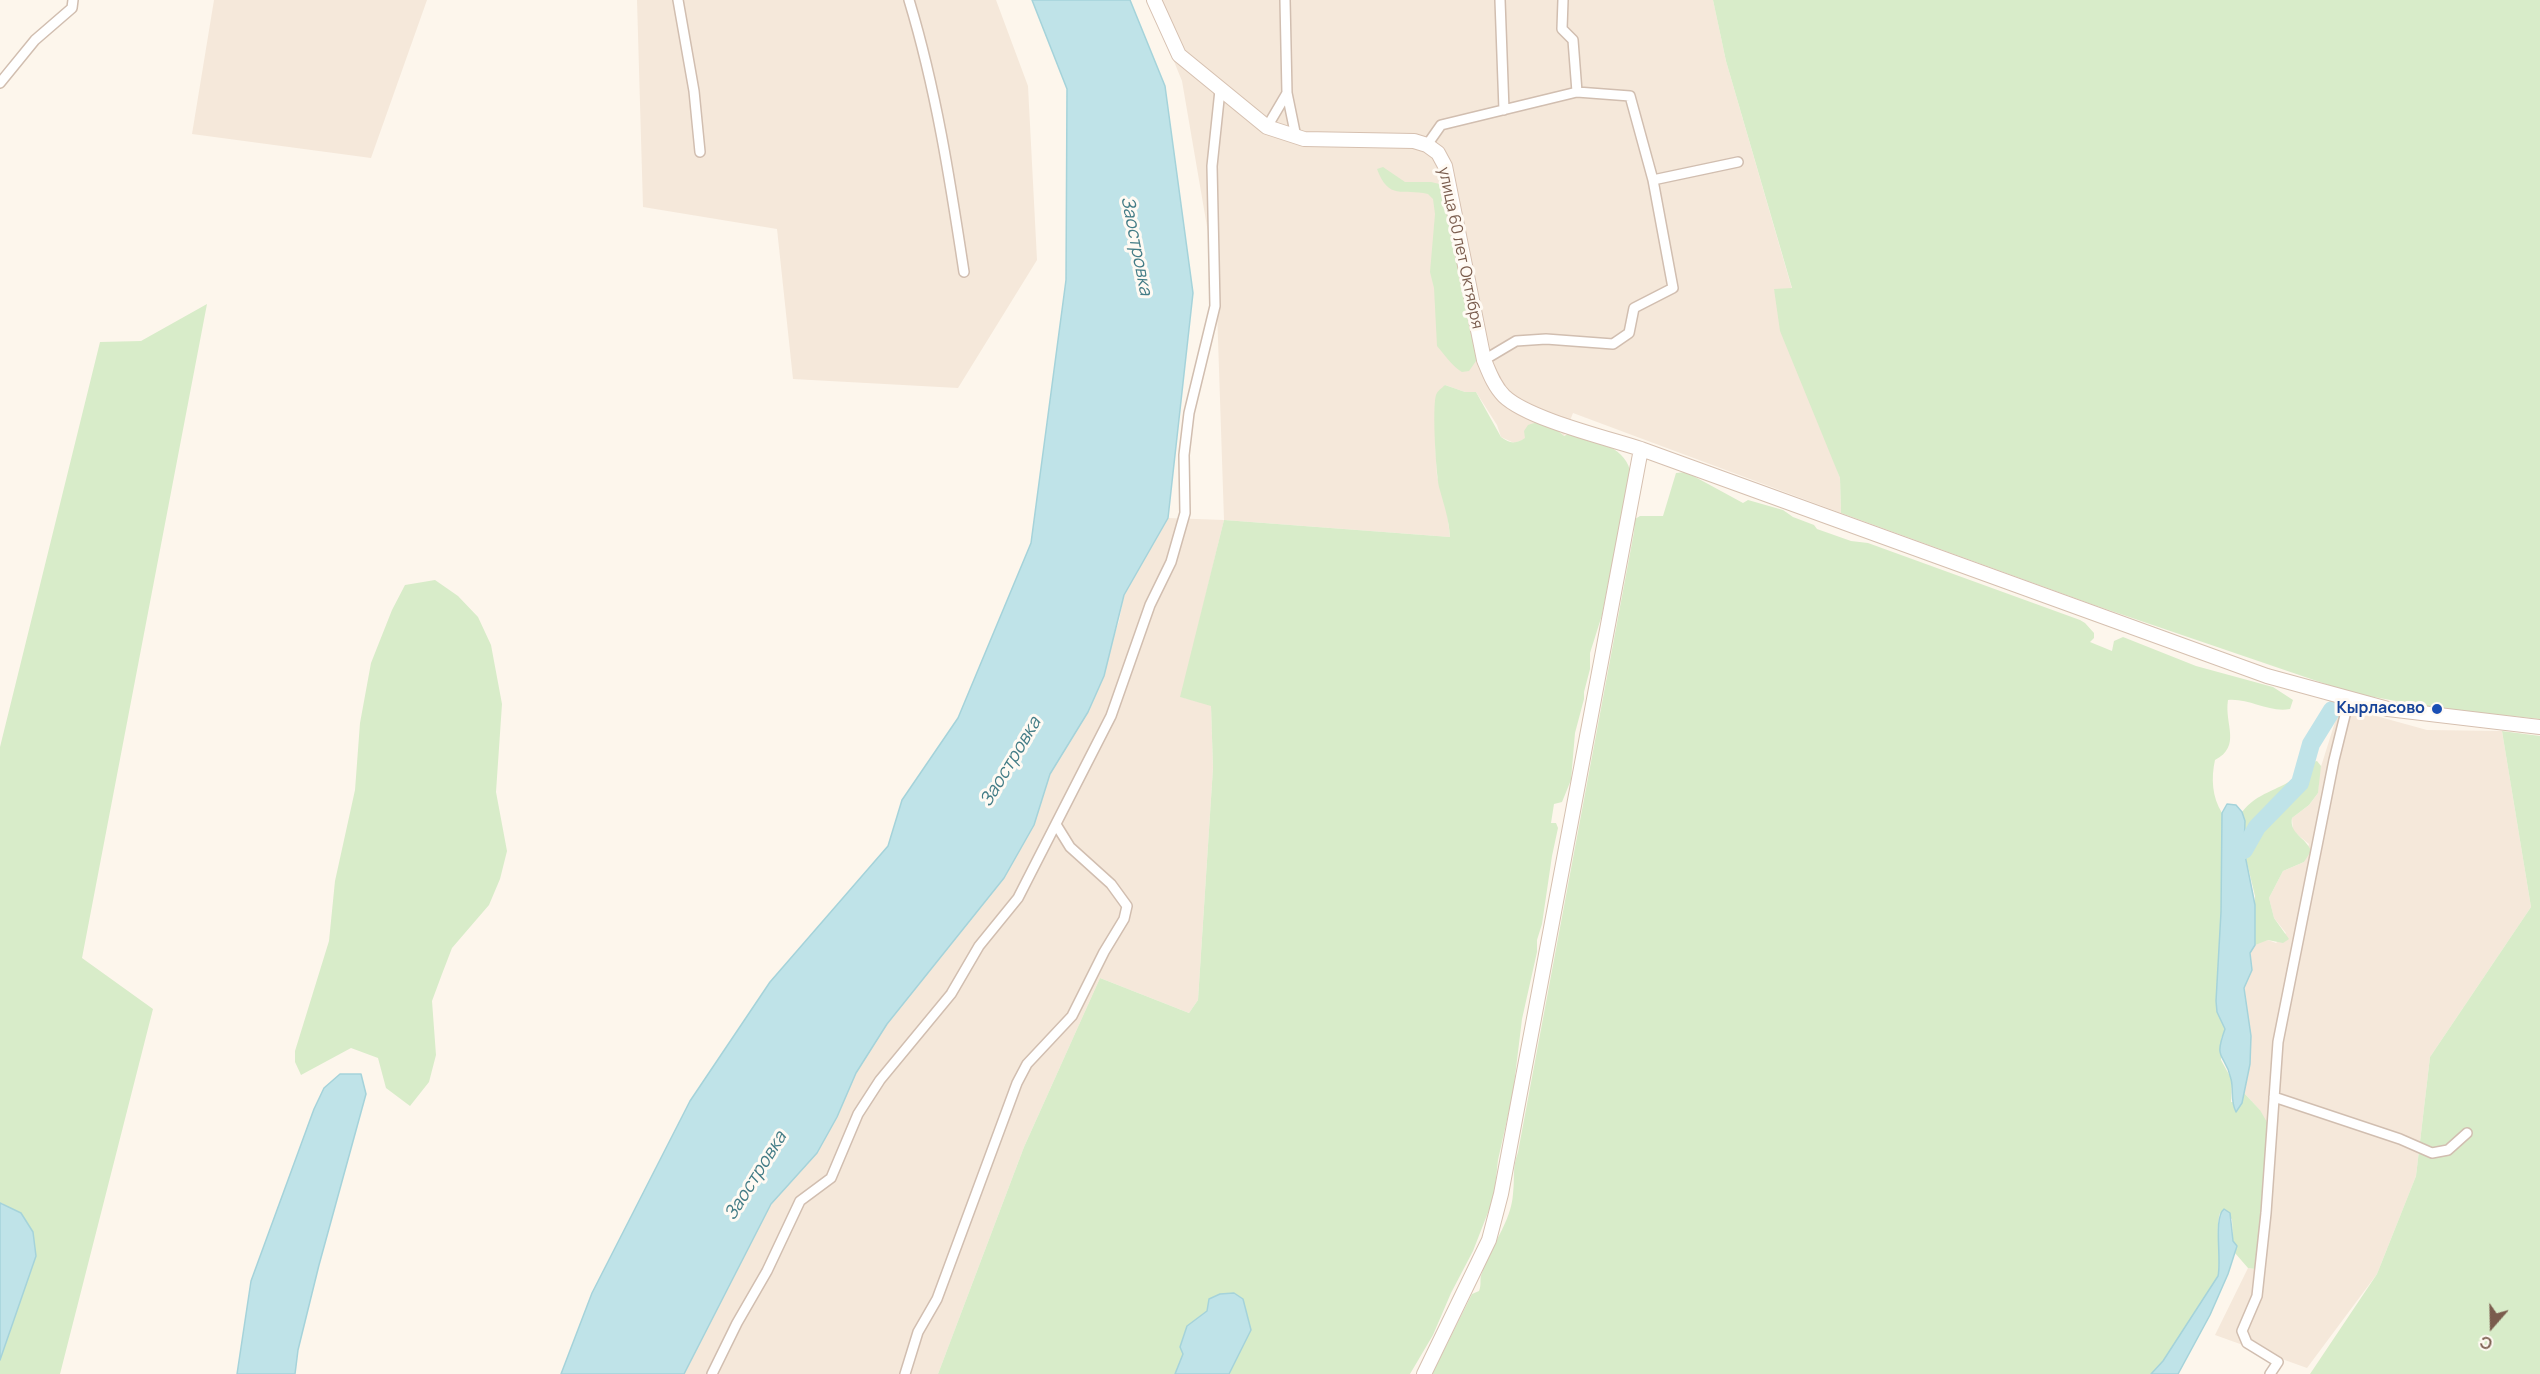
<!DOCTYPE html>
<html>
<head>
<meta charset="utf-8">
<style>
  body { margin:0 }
  #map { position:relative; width:2540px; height:1374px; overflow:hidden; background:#fdf6ec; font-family:Manrope,sans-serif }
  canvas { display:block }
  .north { position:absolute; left:2462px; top:1296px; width:60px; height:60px; -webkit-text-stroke:4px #fffaf3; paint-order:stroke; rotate:200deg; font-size:16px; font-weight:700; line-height:24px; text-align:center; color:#7a5c4d }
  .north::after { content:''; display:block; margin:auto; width:21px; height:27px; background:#7a5c4d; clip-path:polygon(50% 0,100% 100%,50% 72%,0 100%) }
</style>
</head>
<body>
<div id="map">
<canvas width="2540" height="1374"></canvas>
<div class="north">С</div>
</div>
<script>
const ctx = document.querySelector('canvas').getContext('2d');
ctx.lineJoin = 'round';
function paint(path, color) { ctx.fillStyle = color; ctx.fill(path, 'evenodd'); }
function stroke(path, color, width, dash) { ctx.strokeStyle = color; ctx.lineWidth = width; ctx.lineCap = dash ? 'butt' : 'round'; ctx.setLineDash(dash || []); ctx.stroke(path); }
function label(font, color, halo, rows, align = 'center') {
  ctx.font = font + ' Manrope,sans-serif'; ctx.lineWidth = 6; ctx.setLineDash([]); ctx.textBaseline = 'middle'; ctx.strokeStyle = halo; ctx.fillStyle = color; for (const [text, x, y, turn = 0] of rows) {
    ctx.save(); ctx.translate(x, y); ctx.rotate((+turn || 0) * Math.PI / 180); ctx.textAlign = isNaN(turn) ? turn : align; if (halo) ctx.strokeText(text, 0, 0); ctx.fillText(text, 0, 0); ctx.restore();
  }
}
const residential = new Path2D(`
  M214 0H427L371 158 192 134Z
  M637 0H996L1028 86 1037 260 958 388 793 379 777 229 643 207Z
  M1149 0H1713L1726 61 1792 289H1774L1840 478 1841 513 1573 413 1564 436 1557 429 1514 443 1501 437 1497 425 1476 392H1465L1445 385 1435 440 1437 476 1447 512 1450 537 1224 520 1181 697 1211 705 1213 768 1198 1000 1189 1013 1100 978 1024 1147 938 1374H684L771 1204 817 1153 837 1117 856 1073 887 1024 1004 878 1034 825 1050 774 1088 712 1119 621 1124 595 1168 518 1224 520 1216 279 1182 81Z
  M2340 706 2427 730 2502 731 2531 907 2430 1057 2416 1176 2377 1274 2307 1368 2215 1335 2248 1268 2255 1269 2260 1110 2244 1093 2250 1064 2251 1036 2244 988 2252 970 2250 953 2255 945 2261 941 2268 940 2276 943 2286 933 2274 918 2269 898 2283 871 2304 862 2309 844 2293 831 2292 818 2309 805 2318 793 2319 773Z`);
const green = new Path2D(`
  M1713 0H2540V719L2434 708 2352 693 2094 605 1841 513 1840 478 1780 331 1774 289 1792 288 1726 61Z
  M1383 167 1405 182H1431L1444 185 1475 341 1476 361 1469 371 1462 372C1453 367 1444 354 1437 346L1434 288 1430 272 1435 214 1433 199 1428 194C1402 188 1389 201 1377 169Z
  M207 304 82 958 153 1009 60 1374H0V1360L36 1256 2 1203H0V747L100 342 141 341Z
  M1445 385 1465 392H1476L1501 437C1510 444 1516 444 1525 438L1524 431 1528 425C1540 419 1555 427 1564 436L1570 433C1593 440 1623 445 1630 470L1602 615 1590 653V669L1584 692V699L1575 733 1571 780 1562 802 1554 804 1551 823H1556L1558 828 1552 856 1542 924 1537 940V952L1522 1019 1513 1093 1498 1160 1494 1197 1473 1251 1451 1293 1433 1335 1410 1374H1229L1251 1330 1207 1311 1187 1326 1183 1354 1175 1374H938L1024 1147 1100 978 1189 1013 1198 1000 1213 768 1211 706 1180 697 1224 520 1450 537C1449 519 1444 505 1439 487 1436 473 1432 408 1436 395 1438 390 1442 388 1445 385Z
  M1686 472 1743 503 1748 500 1783 510 1793 517 1814 525 1817 529 1851 541 1868 543 2080 620 2085 623 2094 633V638L2090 642 2112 651 2114 641 2123 637 2196 666 2273 687 2293 700 2290 709C2269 713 2249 698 2228 700 2224 724 2242 746 2215 760 2211 778 2212 797 2222 813L2221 912 2216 1001 2217 1012 2225 1029 2221 1039V1060L2232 1080 2231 1102 2242 1103 2244 1093 2260 1110 2268 1124 2259 1263 2255 1269 2248 1268 2235 1253 2237 1246 2233 1241 2232 1219 2220 1213C2214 1232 2223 1256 2218 1276L2163 1361 2151 1374H1432L1472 1294 1479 1291C1482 1284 1479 1279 1482 1273 1490 1246 1511 1223 1513 1194 1515 1177 1512 1169 1518 1152L1634 532 1635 519 1640 516H1663L1676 473Z
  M435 580 458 596 478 617 491 645 502 704 496 792 507 851 500 879 489 905 452 948 442 974 432 1001 436 1055 429 1082 410 1106 386 1088 378 1058 351 1048 301 1075 295 1062V1051L329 941 335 881 355 790 360 723 371 663 392 610 405 585Z
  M2502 731 2540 736V1374H2310L2377 1274 2416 1176 2430 1057 2531 907Z
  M2317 761 2321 766 2318 793 2309 805 2292 818C2289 834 2306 837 2311 851L2304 862 2283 871 2269 898 2274 918 2289 939 2283 943 2268 940 2255 945V896L2244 850 2245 821 2242 812C2258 792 2277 791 2295 778 2303 772 2305 763 2317 761Z`);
const water = new Path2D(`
  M1032 0H1130L1165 86 1193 293 1168 518 1124 595 1104 676 1088 712 1050 774 1034 825 1004 878 887 1024 856 1073 837 1117 817 1153 771 1204 684 1374H561L592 1293 690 1101 770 982 888 846 902 800 958 718 1031 543 1066 280 1067 89Z
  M2227 804 2236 805 2242 812 2245 821 2244 850 2255 905V945L2250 953 2252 970 2244 988 2251 1036 2250 1064 2242 1103 2236 1112C2230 1100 2234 1091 2231 1079 2225 1052 2213 1062 2225 1029L2217 1012 2216 1001 2221 912 2222 813Z
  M340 1074H361L366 1094 319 1265 298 1350 295 1374H237L251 1281 314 1109 324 1088Z
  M0 1203 21 1213 33 1232 36 1256 0 1360Z
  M2224 1209 2230 1213 2233 1241 2237 1246 2228 1274 2210 1315 2178 1374H2151L2163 1361 2218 1276C2222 1260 2213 1218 2224 1209Z
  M1234 1293 1243 1299 1251 1330 1229 1374H1175L1183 1354 1180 1347 1187 1326 1207 1311 1209 1299 1220 1294Z`);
const river = new Path2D(`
  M2244 850 2257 827 2300 783 2311 744 2332 710`);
const street = new Path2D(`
  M678 0 694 91 700 152
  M909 0C936 89 950 180 964 272
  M1500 0 1504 110
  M1563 0 1562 29 1573 40 1577 92
  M0 83 35 40 72 8 73 0
  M1287 93 1296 137
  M1267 127 1287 93 1285 0
  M1427 145 1441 125 1577 92 1630 96 1653 180 1738 162
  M1484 360 1516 341 1546 339 1613 344 1629 333 1634 308 1673 288 1653 180
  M2274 1097 2400 1139 2432 1153 2448 1150 2467 1133
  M712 1374 737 1323 767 1271 800 1201 831 1178 858 1114 880 1080 951 994 979 946 1018 898 1111 716 1150 605 1171 562 1185 513 1184 455 1189 413 1215 306 1212 166 1220 90
  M905 1374 918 1332 937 1299 1017 1083 1027 1064 1072 1016 1104 952 1124 919 1127 906 1111 884 1070 847 1057 826
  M2270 1374 2278 1362 2247 1343 2242 1331 2257 1296 2266 1213 2278 1042 2334 760 2349 699`);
const secondary = new Path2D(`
  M1154 0 1179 55 1267 127 1304 139 1414 141 1427 145 1438 153 1445 166 1484 360C1489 372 1494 386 1504 396 1528 419 1607 438 1641 449L2267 676 2388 709 2540 727
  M1424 1374 1489 1240 1501 1194 1641 449`);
const markers = [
  [2437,709,6,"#1a4fb4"]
];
const streetNames = [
  ["улица 60 лет Октября",1460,248,78]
];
const transitNames = [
  ["Кырласово",2425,709]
];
const waterNames = [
  ["Заостровка",1136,246,79],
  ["Заостровка",1011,762,-59],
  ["Заостровка",756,1176,-58]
];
paint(residential, '#f5e8da');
paint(green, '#d8ecc9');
paint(water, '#bfe3e8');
stroke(water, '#a5d3da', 1.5);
stroke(river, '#bfe3e8', 18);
stroke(street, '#d1beb0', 12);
stroke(secondary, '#d6c0b0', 16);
stroke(street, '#fff', 9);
stroke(secondary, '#fff', 14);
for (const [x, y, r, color] of markers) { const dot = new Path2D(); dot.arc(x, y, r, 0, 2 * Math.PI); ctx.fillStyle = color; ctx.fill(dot); stroke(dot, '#fffaf3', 2); }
label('16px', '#7a5c4d', '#fffaf3', streetNames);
label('bold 16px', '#164399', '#fffaf3', transitNames, 'right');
label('italic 18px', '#437c86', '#fffaf3', waterNames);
</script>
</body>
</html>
